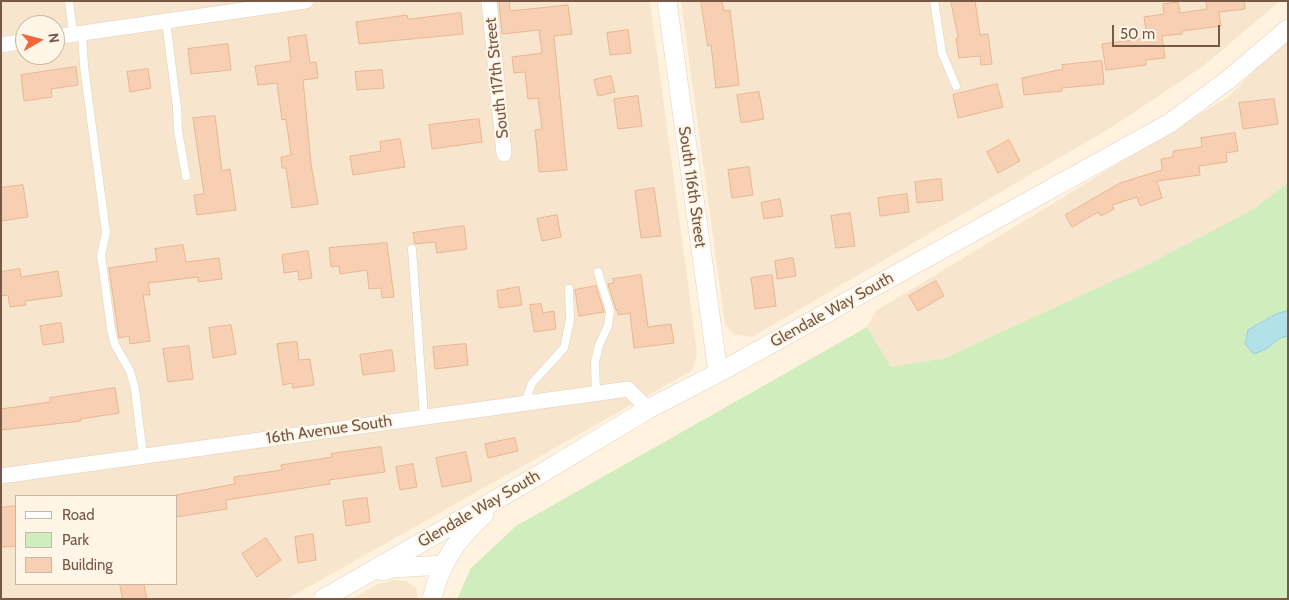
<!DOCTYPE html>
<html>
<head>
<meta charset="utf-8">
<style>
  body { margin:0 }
  #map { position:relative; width:1289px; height:600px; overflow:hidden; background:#fff3df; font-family:Cabin,sans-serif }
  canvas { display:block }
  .frame { position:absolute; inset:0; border:2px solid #775844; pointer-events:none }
  .legend { position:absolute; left:15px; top:495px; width:162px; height:90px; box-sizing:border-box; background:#fff6e8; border:1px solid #c9b7a6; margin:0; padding:6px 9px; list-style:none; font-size:15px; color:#775844 }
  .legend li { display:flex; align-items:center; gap:10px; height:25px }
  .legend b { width:25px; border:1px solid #c9b7a6 }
  .north { position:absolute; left:15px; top:15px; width:50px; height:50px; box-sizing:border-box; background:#fff6e8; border:1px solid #c9b7a6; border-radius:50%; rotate:82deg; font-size:14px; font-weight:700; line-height:20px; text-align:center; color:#775844 }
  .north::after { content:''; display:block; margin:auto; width:18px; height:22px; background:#f56537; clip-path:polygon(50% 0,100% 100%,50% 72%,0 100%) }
  .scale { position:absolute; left:1112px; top:25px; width:108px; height:22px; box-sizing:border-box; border:2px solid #775844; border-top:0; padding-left:6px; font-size:15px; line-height:18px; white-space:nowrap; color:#775844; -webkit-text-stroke:4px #fff6e8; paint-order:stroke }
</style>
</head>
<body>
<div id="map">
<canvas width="1289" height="600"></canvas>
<div class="frame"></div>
<ul class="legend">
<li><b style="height:6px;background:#fff"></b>Road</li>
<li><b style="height:14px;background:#d0edbd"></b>Park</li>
<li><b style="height:14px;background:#f7d0b4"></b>Building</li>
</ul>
<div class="north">N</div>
<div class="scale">50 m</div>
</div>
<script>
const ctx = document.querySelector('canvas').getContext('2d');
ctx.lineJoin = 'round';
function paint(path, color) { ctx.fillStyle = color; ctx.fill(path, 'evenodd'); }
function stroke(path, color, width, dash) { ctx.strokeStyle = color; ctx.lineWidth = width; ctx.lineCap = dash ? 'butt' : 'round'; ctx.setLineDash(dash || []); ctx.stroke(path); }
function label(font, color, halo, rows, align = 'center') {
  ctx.font = font + ' Cabin,sans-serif'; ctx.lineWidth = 4.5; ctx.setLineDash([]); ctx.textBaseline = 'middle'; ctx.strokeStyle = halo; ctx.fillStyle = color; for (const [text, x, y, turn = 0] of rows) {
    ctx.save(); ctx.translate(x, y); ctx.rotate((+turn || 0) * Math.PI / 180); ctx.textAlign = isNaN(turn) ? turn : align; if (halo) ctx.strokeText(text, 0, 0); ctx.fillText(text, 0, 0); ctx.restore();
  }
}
const residential = new Path2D(`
  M1 1H650L697 351 696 360 691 371 287 599H1ZM25 25H55V55H25ZM16 496H176V584H16Z
  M681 1H1280L1202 67 1112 127 752 337 735 335 725 325Z
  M1288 37V183L1254 209 1145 266 945 358 891 367 867 327 876 311 1228 97Z
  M395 580 406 581 416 588 418 599H352L378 584Z`);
const green = new Path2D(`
  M1288 183V599H457L471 568 516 526 867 327 891 367 945 358 1145 266 1254 209Z`);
const water = new Path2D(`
  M1288 311V336L1280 338 1266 349 1254 354 1245 344 1248 330 1276 314Z`);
const building = new Path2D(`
  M509 1 510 11 568 5 572 34 554 36 567 170 539 172 535 130 542 129 538 98 528 99 525 72 514 73 512 57 542 53 539 30 502 34 499 2Z
  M701 1H722L724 11 730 10 739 85 716 88 711 45 708 46Z
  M951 1H975L980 35 988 34 992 64 981 65 980 56 959 58 956 39 958 38Z
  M1206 1H1244L1245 9 1219 12 1221 26 1182 31V34L1162 36 1165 58 1146 60V65L1106 70 1102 44 1147 38 1144 17 1164 14 1163 4 1178 2 1180 13 1207 9Z
  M461 13 463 34 359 44 356 22 407 15 408 19Z
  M628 30 631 53 610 55 607 33Z
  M306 35 310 63 316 62 318 78 303 80 311 164 318 204 292 208 286 168H282L281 157 291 155 286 119 282 120 277 83 258 85 255 66 291 61 288 38Z
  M228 44 231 70 191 74 188 49Z
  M1102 61 1104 84 1062 88V91L1024 95 1022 78 1063 69 1062 65Z
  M76 67 78 85 51 89 52 97 24 101 21 75Z
  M148 69 151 88 130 92 127 72Z
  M382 70 384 88 357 90 355 72Z
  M611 76 615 92 598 96 594 80Z
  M997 84 1003 107 958 118 953 95Z
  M759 92 764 119 741 123 737 95Z
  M638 96 642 126 618 129 614 99Z
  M1274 99 1278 124 1243 129 1239 103Z
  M215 116 222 171 230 169 236 210 197 215 194 195 204 194 193 118Z
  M479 119 482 142 432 149 429 125Z
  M1235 133 1238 151 1226 153 1227 162 1199 166 1200 175 1157 181 1162 198 1140 206 1137 197 1112 205 1114 209 1101 216 1098 212 1072 227 1065 215 1120 183 1162 170 1161 159 1173 157V151L1202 147 1201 138Z
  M400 139 405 167 353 175 350 156 381 151 380 142Z
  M1009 140 1020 161 998 173 987 152Z
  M749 167 753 195 732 198 728 170Z
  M941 179 943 200 917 203 915 182Z
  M23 185 28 217 1 221V188Z
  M654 188 661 236 641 238 635 191Z
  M907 194 909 212 880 216 878 198Z
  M780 199 783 216 764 219 761 203Z
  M850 213 855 246 836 248 831 216Z
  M557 215 561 237 542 241 537 219Z
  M464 226 467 249 437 253 435 242 415 244 413 233Z
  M387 243 394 297 382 298 381 288 369 289 367 270 340 274 339 266 331 267 329 248Z
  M183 245 186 262 219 258 222 279 198 282V277L148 283 150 295H143L150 341 130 344 129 336 119 338 109 268 157 261 155 249Z
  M308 251 312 278 299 280 298 271 284 273 282 255Z
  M793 258 796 276 777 279 775 261Z
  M20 269 21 277 58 271 62 296 25 301 26 305 10 307 8 295 1 296V272Z
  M641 275 648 327 671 324 674 343 634 348 630 313 618 315V310H616L608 284 614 283 613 279Z
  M772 275 776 306 755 309 751 278Z
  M936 281 944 296 918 311 909 296Z
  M596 286 604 312 579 316 575 290Z
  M519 287 522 305 499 308 497 291Z
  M541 304 543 313 554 311 556 329 534 332 530 305Z
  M61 323 64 342 43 345 40 326Z
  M231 325 236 354 213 358 209 328Z
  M297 342 299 360 310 359 314 385 293 388 292 383 283 385 277 344Z
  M466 344 468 365 435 369 433 347Z
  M189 346 193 379 168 382 163 349Z
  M392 350 395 371 363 375 360 355Z
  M115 388 119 413 80 419 81 421 1 430V409L50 402V398Z
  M515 438 518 451 488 458 485 444Z
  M381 447 385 472 329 480 330 484 226 500 227 509 176 517V495L235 484 234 477 282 470 281 465 332 457 331 454Z
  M466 452 472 481 442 487 436 458Z
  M413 464 417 487 400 490 396 467Z
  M367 498 370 522 346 526 343 501Z
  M16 506V546L1 547V508Z
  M313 534 316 560 298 563 295 537Z
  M266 538 281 560 257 577 242 554Z
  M120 584H144L147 599H123Z`);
const service = new Path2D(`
  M69 1 73 34
  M934 1 942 53 956 86
  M166 21 177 108 178 131 186 176
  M82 32 84 66 106 233 101 255 111 329 115 345 130 371 135 389 143 456
  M412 249 424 417
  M596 393 595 362 599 345 608 326 610 311 598 272
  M525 403 532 383 564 348 570 320 569 289`);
const minor = new Path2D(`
  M489 1 504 154
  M55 37 306 1
  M1 45 25 41
  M1 476 628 389 648 409`);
const tertiary = new Path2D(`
  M667 1 718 373
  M382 571 393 568 443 565
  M323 599 537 476 648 409 718 373 1170 123 1229 79 1288 29
  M432 599C440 563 457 539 484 514`);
const streetNames = [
  ["South 117th Street",497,78,-96],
  ["South 116th Street",692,187,82],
  ["Glendale Way South",832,310,-29],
  ["16th Avenue South",329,430,-8],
  ["Glendale Way South",479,509,-30]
];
paint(residential, '#f7e5cd');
paint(green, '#d0edbd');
paint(water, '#b2e1ea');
stroke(water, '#97d1dd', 1);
paint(building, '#f7d0b4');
stroke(building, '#ebb693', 1);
stroke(service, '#e3cfbb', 9);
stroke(minor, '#e3cfbb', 16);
stroke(tertiary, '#e3cfbb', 20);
stroke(service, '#fff', 8);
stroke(minor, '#fff', 15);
stroke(tertiary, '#fff', 19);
label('16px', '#775844', '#fff6e8', streetNames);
</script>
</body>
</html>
